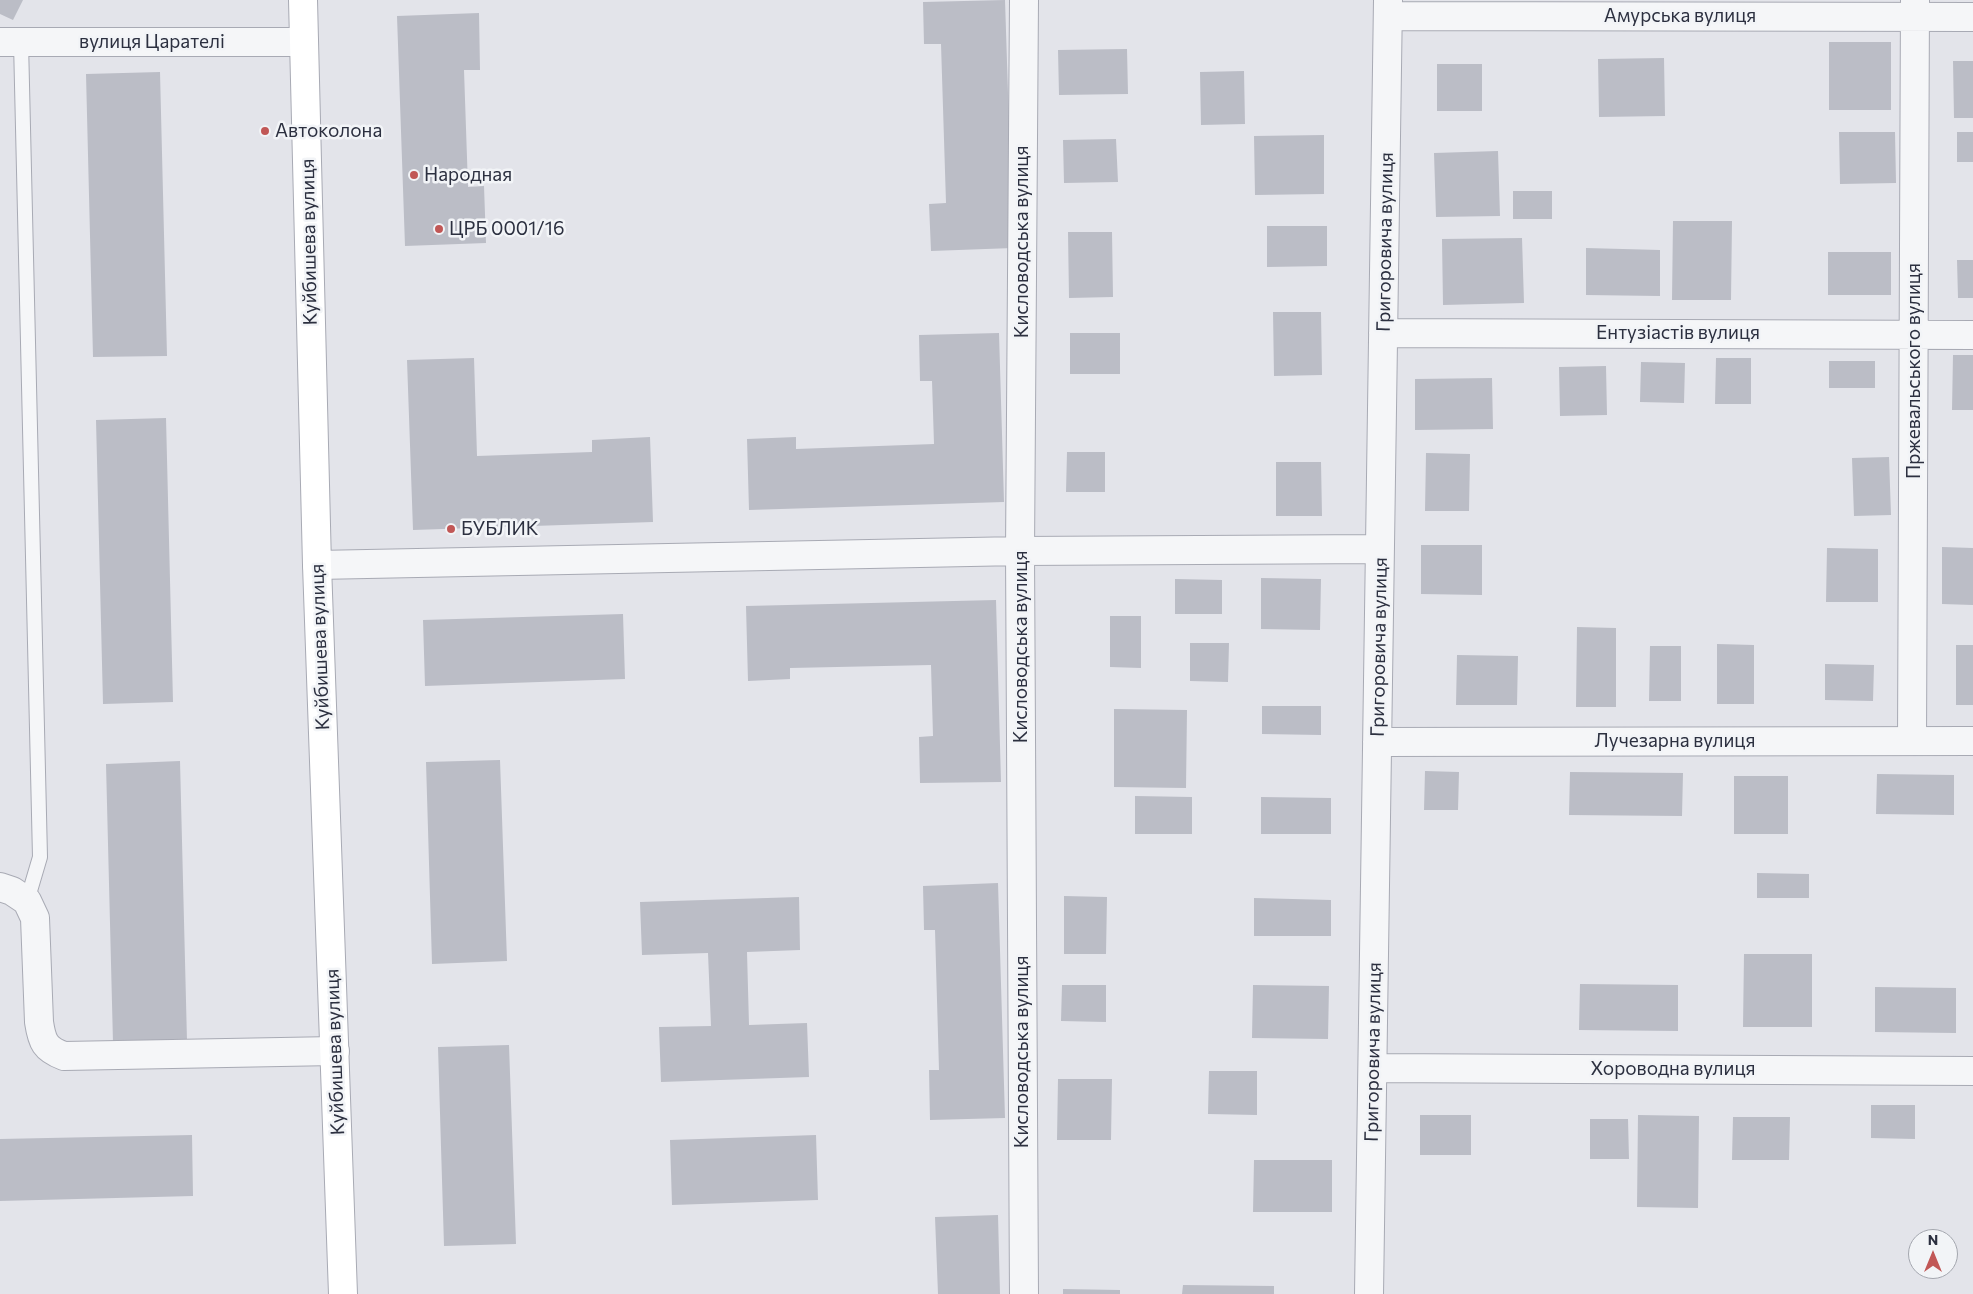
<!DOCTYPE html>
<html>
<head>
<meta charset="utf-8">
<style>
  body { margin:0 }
  #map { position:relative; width:1973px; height:1294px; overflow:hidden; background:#e3e4ea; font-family:Commissioner,sans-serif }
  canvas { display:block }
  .north { position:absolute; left:1908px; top:1229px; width:50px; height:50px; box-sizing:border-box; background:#f2f4f7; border:1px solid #a3a6ae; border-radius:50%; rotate:0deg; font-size:14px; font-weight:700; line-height:20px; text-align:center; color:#2c3040 }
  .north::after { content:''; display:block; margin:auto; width:18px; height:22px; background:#c15756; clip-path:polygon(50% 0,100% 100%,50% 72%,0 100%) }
</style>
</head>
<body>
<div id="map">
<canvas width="1973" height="1294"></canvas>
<div class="north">N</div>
</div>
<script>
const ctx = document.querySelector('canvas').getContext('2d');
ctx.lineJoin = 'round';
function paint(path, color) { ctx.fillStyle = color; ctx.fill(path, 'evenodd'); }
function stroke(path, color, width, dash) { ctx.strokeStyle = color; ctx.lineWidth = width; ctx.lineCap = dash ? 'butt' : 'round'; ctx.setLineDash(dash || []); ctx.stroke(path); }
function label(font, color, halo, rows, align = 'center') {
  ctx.font = font + ' Commissioner,sans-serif'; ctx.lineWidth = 5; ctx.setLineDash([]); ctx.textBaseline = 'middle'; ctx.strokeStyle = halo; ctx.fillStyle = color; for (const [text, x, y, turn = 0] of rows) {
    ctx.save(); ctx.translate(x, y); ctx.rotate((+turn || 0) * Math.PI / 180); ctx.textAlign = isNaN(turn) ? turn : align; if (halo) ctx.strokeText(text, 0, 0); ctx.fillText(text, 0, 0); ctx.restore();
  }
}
const building = new Path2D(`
  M0 0H23L13 20 0 14Z
  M1005 0 1013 248 931 251 929 204 946 203 941 44H924L923 2Z
  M479 13 480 70H464L468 187 484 186 486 243 405 246 397 16Z
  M1829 42H1891V110H1829Z
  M1127 49 1128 94 1059 95 1058 50Z
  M1664 58 1665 116 1599 117 1598 59Z
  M1953 61H1973V118H1954Z
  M1437 64H1482V111H1437Z
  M1244 71 1245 124 1201 125 1200 72Z
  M160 72 167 356 93 357 86 74Z
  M1839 132H1895L1896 183 1840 184Z
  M1957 132H1973V162H1957Z
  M1324 135V194L1255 195 1254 136Z
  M1116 139 1118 182 1064 183 1063 140Z
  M1498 151 1500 216 1436 217 1434 153Z
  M1513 191H1552V219H1513Z
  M1673 221H1732L1731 300H1672Z
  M1267 226H1327V266L1267 267Z
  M1068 232H1112L1113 297 1069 298Z
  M1522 238 1524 303 1443 305 1442 239Z
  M1586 248 1660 250V296L1586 295Z
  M1828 252H1891V295H1828Z
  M1957 260H1973V298H1958Z
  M1273 312H1321L1322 375 1274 376Z
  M999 333 1004 502 749 510 747 439 796 437V449L934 444 932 381H920L919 335Z
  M1070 333H1120V374H1070Z
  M1953 355H1973V410H1952Z
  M474 358 477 456 592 452V440L650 437 653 522 413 530 407 360Z
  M1716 358H1751V404H1715Z
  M1829 361H1875V388H1829Z
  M1641 362 1685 363 1684 403 1640 402Z
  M1606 366 1607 415 1560 416 1559 367Z
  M1492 378 1493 429 1415 430V379Z
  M166 418 173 702 103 704 96 420Z
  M1067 452H1105V492H1066Z
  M1426 453 1470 454 1469 511H1425Z
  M1889 457 1891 515 1854 516 1852 458Z
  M1276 462H1321L1322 516H1276Z
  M1421 545H1482V595L1421 594Z
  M1942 547 1973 548V605L1942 604Z
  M1827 548 1878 549V602H1826Z
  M1261 578 1321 579 1320 630 1261 629Z
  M1175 579 1222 580V614H1175Z
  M996 600 1001 782 920 783 919 737 933 736 931 665 790 668V679L748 681 746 606Z
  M623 614 625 679 425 686 423 620Z
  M1110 616H1141V668L1110 667Z
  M1577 627 1616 628V707H1576Z
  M1190 643H1229L1228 682 1190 681Z
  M1717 644 1754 645V704H1717Z
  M1956 645H1973V705H1956Z
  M1650 646H1681V701H1649Z
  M1457 655 1518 656 1517 705H1456Z
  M1825 664 1874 665 1873 701 1825 700Z
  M1262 706H1321V735L1262 734Z
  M1114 709 1187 710 1186 788 1114 787Z
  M500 760 507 961 432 964 426 762Z
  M180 761 187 1041 113 1043 106 764Z
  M1425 771 1459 772 1458 810H1424Z
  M1570 772 1683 773 1682 816 1569 815Z
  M1877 774 1954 775V815L1876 814Z
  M1734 776H1788V834H1734Z
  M1135 796 1192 797V834H1135Z
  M1261 797 1331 798V834H1261Z
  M1757 873 1809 874V898H1757Z
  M998 883 1005 1118 930 1120 929 1070H939L935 930H924L923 886Z
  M1064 896 1107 897 1106 954H1064Z
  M799 897 800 950 747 952 749 1025 807 1023 809 1077 661 1082 659 1027 711 1026 708 953 642 955 640 902Z
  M1254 898 1331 900V936H1254Z
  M1744 954H1812V1027H1743Z
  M1580 984 1678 985V1031L1579 1030Z
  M1062 985H1106V1022L1061 1021Z
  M1253 985 1329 986 1328 1039 1252 1038Z
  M1875 987 1956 988V1033L1875 1032Z
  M509 1045 516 1244 444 1246 438 1047Z
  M1209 1071H1257V1115L1208 1114Z
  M1058 1079H1112L1111 1140H1057Z
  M1871 1105H1915V1139L1871 1138Z
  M1420 1115H1471V1155H1420Z
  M1638 1115 1699 1116 1698 1208 1637 1207Z
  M1733 1117H1790L1789 1160H1732Z
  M1590 1119H1628L1629 1159H1590Z
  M192 1135 193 1196 0 1201V1139Z
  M816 1135 818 1200 672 1205 670 1140Z
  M1254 1160H1332V1212H1253Z
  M998 1215 1000 1294H938L935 1217Z
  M1183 1285 1274 1286V1294H1182Z
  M1063 1289 1120 1290V1294H1063Z`);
const service = new Path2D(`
  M21 42 40 857 27 901`);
const minor = new Path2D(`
  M1388 16 1973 17
  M0 42H304
  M1383 333 1973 335
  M317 565 1020 551 1380 549
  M1912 741 1915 0
  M1377 742 1973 741
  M0 887 12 891 27 901 35 918 39 1022C42 1042 45 1049 64 1056L335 1051
  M1373 1068 1973 1071
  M1024 1294 1020 551 1024 0
  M1369 1294 1388 0`);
const secondary = new Path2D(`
  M303 0 317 565 343 1294`);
const markers = [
  [265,131,5,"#c15756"],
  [414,175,5,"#c15756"],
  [439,229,5,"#c15756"],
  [451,529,5,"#c15756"]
];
const streetNames = [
  ["Амурська вулиця",1680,16],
  ["вулиця Царателі",152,42],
  ["Куйбишева вулиця",309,242,-91],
  ["Кисловодська вулиця",1022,242,-90],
  ["Григоровича вулиця",1385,242,-89],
  ["Ентузіастів вулиця",1678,333],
  ["Пржевальського вулиця",1914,371,-90],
  ["Куйбишева вулиця",320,647,-92],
  ["Кисловодська вулиця",1021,647,-90],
  ["Григоровича вулиця",1379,647,-89],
  ["Лучезарна вулиця",1675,741],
  ["Куйбишева вулиця",335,1052,-92],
  ["Кисловодська вулиця",1022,1052,-90],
  ["Григоровича вулиця",1373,1052,-89],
  ["Хороводна вулиця",1673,1069]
];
const poiNames = [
  ["Автоколона",275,131],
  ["Народная",424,175],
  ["ЦРБ 0001/16",449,229],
  ["БУБЛИК",461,529]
];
paint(building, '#bbbdc6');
stroke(service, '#a8aab4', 16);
stroke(minor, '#a8aab4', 30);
stroke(secondary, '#a8aab4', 30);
stroke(service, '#f5f6f8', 14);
stroke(minor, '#f5f6f8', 28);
stroke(secondary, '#fff', 28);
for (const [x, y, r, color] of markers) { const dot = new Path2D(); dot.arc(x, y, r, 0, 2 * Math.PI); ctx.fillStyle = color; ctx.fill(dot); stroke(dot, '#f2f4f7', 2); }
label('19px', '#2c3040', '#f2f4f7', streetNames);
label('19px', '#2c3040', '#f2f4f7', poiNames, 'left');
</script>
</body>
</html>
